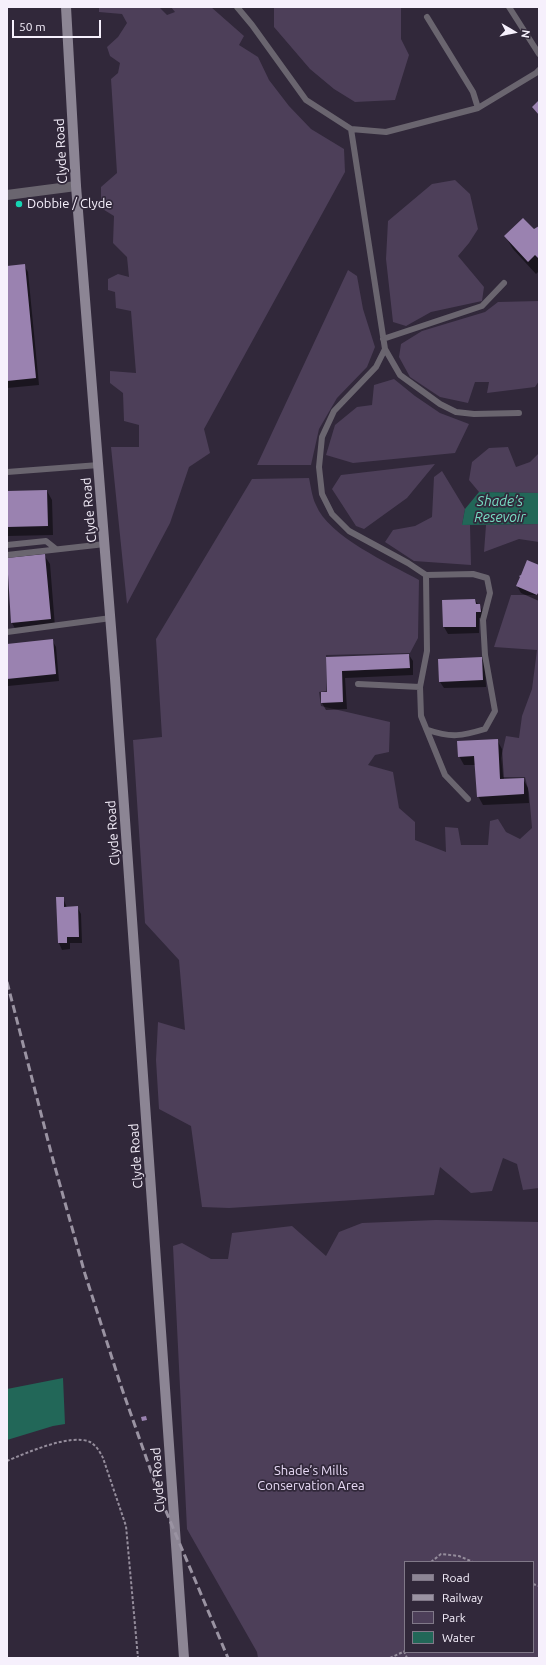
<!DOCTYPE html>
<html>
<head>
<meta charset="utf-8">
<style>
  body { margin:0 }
  #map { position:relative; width:546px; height:1665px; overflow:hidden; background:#31283a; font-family:Ubuntu,sans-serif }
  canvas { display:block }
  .frame { position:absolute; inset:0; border:8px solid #f6f0fc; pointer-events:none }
  .legend { position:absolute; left:404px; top:1561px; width:130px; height:92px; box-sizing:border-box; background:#31283a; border:1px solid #807888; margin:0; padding:5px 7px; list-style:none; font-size:12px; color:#f6f0fc }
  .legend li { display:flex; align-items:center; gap:8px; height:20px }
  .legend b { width:20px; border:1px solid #807888 }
  .north { position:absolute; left:494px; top:12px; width:40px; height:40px; -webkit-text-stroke:3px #31283a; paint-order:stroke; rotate:99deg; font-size:11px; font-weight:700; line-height:16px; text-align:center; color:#f6f0fc }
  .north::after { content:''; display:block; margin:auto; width:14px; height:18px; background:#f6f0fc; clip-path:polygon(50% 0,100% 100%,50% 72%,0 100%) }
  .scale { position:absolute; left:12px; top:20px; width:89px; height:18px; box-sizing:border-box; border:2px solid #f6f0fc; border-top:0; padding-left:5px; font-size:12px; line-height:14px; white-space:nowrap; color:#f6f0fc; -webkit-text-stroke:3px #31283a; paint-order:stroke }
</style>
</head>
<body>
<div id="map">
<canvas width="546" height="1665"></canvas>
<div class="frame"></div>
<ul class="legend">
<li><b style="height:5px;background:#8c8594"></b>Road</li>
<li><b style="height:5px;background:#9a93a2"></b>Railway</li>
<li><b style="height:11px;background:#4d3f59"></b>Park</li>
<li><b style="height:11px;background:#226758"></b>Water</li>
</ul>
<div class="north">N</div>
<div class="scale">50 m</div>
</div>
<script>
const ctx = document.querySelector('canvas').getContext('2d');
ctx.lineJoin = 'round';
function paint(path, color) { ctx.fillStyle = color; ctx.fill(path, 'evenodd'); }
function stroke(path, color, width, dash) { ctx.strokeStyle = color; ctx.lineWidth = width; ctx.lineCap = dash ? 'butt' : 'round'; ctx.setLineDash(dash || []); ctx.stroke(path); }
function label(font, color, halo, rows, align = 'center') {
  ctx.font = font + ' Ubuntu,sans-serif'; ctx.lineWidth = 3.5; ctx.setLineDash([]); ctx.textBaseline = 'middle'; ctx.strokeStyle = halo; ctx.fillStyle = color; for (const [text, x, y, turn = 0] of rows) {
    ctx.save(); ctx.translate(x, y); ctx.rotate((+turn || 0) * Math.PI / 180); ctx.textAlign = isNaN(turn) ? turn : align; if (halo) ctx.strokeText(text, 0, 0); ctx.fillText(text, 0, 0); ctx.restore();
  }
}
const green = new Path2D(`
  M99 7H159L167 15 175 12 171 7H211L244 36 239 45 258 57 269 80 289 106 311 129 344 149 345 172 204 429 210 453 189 467 170 523 127 604 111 447H139V425L124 421 123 393 110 383V371L136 373 131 311 116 308 115 292 108 290V279L118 274 129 277 127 257 113 243 114 216 101 208V187L117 173 111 79 118 73 120 63 110 56 107 47 118 37 127 23 122 14 99 12Z
  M274 7H401V39L409 55 395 100 355 102 334 89 310 69 274 27Z
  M455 180 470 194 478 229 469 243 458 256 484 287 482 301 431 312 406 326 393 322 386 259 388 221 432 184Z
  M348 270 357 276 363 309 375 347 367 367 337 398 319 429 311 465H257Z
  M539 301V381L535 387 487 393 489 382H475L468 403 440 397 410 377 399 357 401 344 422 331 485 312 498 302Z
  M394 379 415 396 440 413 469 424 455 453 353 463 326 455 335 425 357 407 372 405 374 385Z
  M508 447 516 467 530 462 539 453V493L479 492 469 480 472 462 489 448Z
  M435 464 407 498 364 529 356 526 332 489 341 475Z
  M442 471 465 509 462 525H470L471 565 414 561 385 542 393 530 415 526 432 517 434 477Z
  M309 478C311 487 312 497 316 505 328 536 390 564 419 580L418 638 410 653 326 655V691L319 692 321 706 390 722 389 752 375 755 368 765 393 772 399 808 415 822V840L446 852 445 827 458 828 461 845H488L490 821 498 819 506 832 520 839 532 828 529 793 525 777H503L501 758 506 736 519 738 522 716 532 689 537 650 494 647 511 595H539V1188L523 1190 517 1164 503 1158 492 1191 471 1193 440 1167 434 1195 229 1208 202 1207 191 1126 159 1109 156 1060 158 1022 185 1030 179 960 145 923 133 740 162 737 156 639 252 479Z
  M539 524V542L519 539 484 552 486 525Z
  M436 1220 539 1222V1658H258L257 1652 187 1529 173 1246 182 1243 211 1259H228L232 1233 292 1226 326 1256 339 1232 362 1223ZM405 1562H533V1652H405Z`);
const water = new Path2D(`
  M479 492 539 493V524L462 525 465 509Z
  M63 1378 65 1424 53 1426 7 1440V1389Z`);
const shadow = new Path2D(`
  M539 227V271L536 274 513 249 505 236 534 231Z
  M24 265 28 272 39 385 7 388V267Z
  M47 491 52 500 53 535 7 536V492Z
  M44 555 50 564 55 627 17 632 12 623 7 559Z
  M539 566V601L521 593 517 586Z
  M475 600 484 612V618H479V633L448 634 444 627 443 601Z
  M52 640 56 647 59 681 8 686 7 645Z
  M409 655 413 661V675L345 678 347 709 326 710 322 703V693H328L327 658Z
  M482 658 485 665 486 687 444 688 440 682Z
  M497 740 502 749 504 780 523 779 528 788 529 803 483 805 478 796 476 765H464L459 756Z
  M57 898H63L67 908 77 907 81 914 82 943H70V949L62 950 59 943Z`);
const building = new Path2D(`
  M539 100V115L532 107Z
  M523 218 534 229 539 226V259L535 255 528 262 504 236Z
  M25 264 36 378 7 381V266Z
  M47 490 48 526 7 527V491Z
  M45 554 51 619 11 623 7 558Z
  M527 560 539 565V591L537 595 516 586 520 577 519 576 521 575Z
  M475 599 476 604H480L481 612H476V627H443L442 600Z
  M53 639 56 674 7 679V644Z
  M409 654 410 668 342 671 343 702 321 703V692H327L326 657Z
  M482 657 483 680 439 682 438 659Z
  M498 739 500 779 524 778V794L477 797 474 756 458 757 457 741Z
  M56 897H64V907L78 906 79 937H67V943H58Z
  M146 1416 147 1420 142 1421 141 1417Z`);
const path = new Path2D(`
  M7 1461C26 1453 71 1433 90 1442 96 1445 100 1452 103 1458L126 1526 138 1658
  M431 1562 441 1554 459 1556 473 1562
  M533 1584 539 1586
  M404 1651 407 1658
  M390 1658 405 1651`);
const service = new Path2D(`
  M237 7 252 25 306 100 351 129 386 132 478 108 536 73 539 70
  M509 7 539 54
  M427 17 473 92 478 108
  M351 129 385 349 376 367 334 411 322 437 319 467 322 494 332 514 349 531 408 563 426 575 473 574 487 578 490 593 483 620 485 655 495 711 485 729C462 736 451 738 428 730
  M383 339 482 306 504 283
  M385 349 400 375 440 404 456 412 474 414 519 413
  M7 472 99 465
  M7 545 46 541 56 549
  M7 555 105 544
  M426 575 427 651 420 687 421 716 445 775 468 799
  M7 632 111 618
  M358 684 420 687`);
const minor = new Path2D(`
  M7 195 76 186`);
const secondary = new Path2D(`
  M66 7 76 186 115 678 184 1658`);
const rail = new Path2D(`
  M7 982 53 1160 85 1274 121 1386 160 1497 228 1658`);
const markers = [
  [19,204,4,"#15d5b3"]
];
const streetNames = [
  ["Clyde Road",61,151,-93],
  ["Clyde Road",89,510,-95],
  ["Clyde Road",113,833,-94],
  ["Clyde Road",136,1156,-94],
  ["Clyde Road",158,1480,-94]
];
const poiNames = [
  ["Dobbie / Clyde",27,204]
];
const parkNames = [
  ["Shade’s Mills",311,1471],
  ["Conservation Area",311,1486]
];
const waterNames = [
  ["Shade’s",500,501],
  ["Resevoir",500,517]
];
paint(green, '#4d3f59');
paint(water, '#226758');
paint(shadow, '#0007');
paint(building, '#9a82b0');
stroke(path, '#958d9c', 2, [3, 2]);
stroke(service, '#6a656f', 6);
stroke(minor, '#6a656f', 10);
stroke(secondary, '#8c8594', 10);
stroke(rail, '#9a93a2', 3, [8, 4]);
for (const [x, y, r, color] of markers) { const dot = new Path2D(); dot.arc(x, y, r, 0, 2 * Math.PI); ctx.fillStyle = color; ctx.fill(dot); stroke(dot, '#31283a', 1.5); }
label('13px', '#f6f0fc', '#31283a', streetNames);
label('13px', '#f6f0fc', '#31283a', poiNames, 'left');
label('13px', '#e9dbf7', '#31283a', parkNames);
label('italic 14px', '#77ddc3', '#31283a', waterNames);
</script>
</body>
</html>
